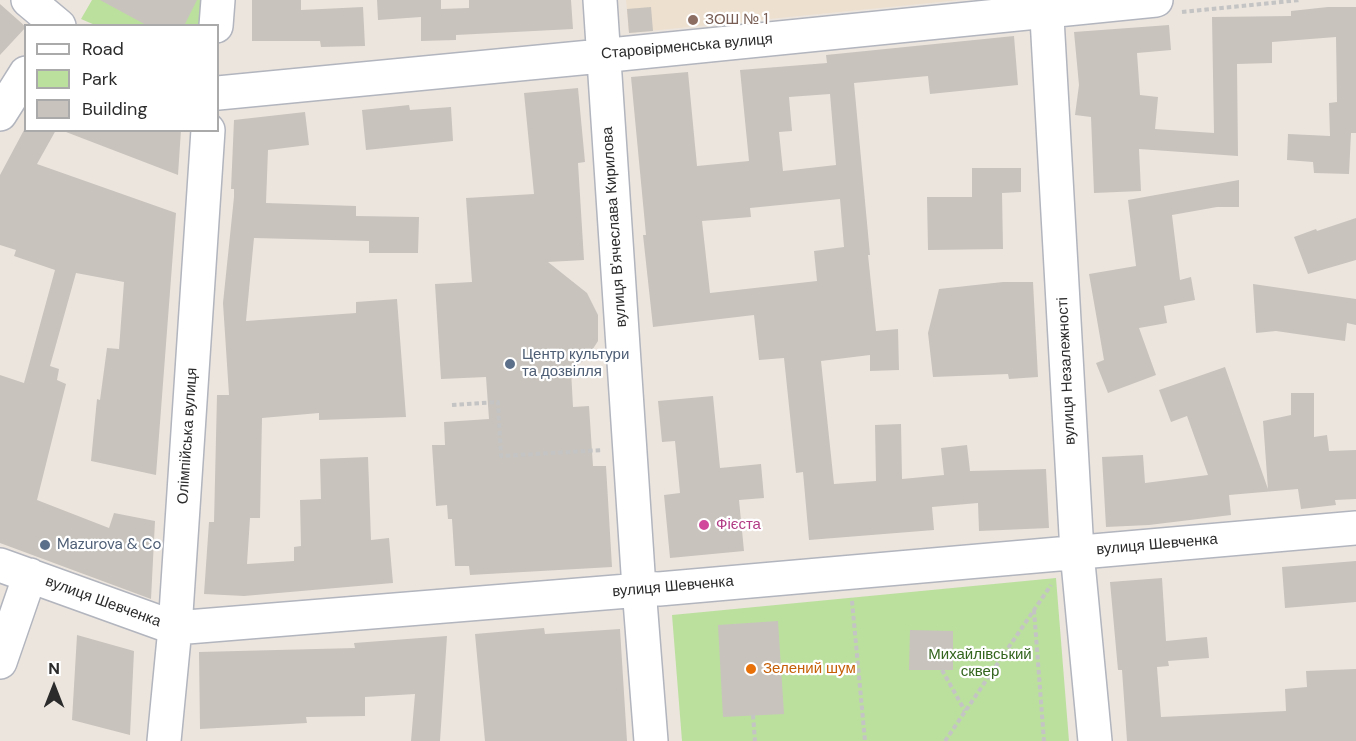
<!DOCTYPE html>
<html>
<head>
<meta charset="utf-8">
<style>
  body { margin:0 }
  #map { position:relative; width:1356px; height:741px; overflow:hidden; background:#ece5de; font-family:"DM Sans",sans-serif }
  canvas { display:block }
  .legend { position:absolute; left:24px; top:24px; width:195px; height:108px; box-sizing:border-box; background:#fff; border:2px solid #aaa; margin:0; padding:8px 10px; list-style:none; font-size:18px; color:#2b2b2b }
  .legend li { display:flex; align-items:center; gap:12px; height:30px }
  .legend b { width:30px; border:2px solid #aaa }
  .north { position:absolute; left:24px; top:657px; width:60px; height:60px; -webkit-text-stroke:4px #fff; paint-order:stroke; rotate:0deg; font-size:16px; font-weight:700; line-height:24px; text-align:center; color:#2b2b2b }
  .north::after { content:''; display:block; margin:auto; width:21px; height:27px; background:#2b2b2b; clip-path:polygon(50% 0,100% 100%,50% 72%,0 100%) }
</style>
</head>
<body>
<div id="map">
<canvas width="1356" height="741"></canvas>
<ul class="legend">
<li><b style="height:8px;background:#fff"></b>Road</li>
<li><b style="height:16px;background:#bbe09e"></b>Park</li>
<li><b style="height:16px;background:#c8c3bd"></b>Building</li>
</ul>
<div class="north">N</div>
</div>
<script>
const ctx = document.querySelector('canvas').getContext('2d');
ctx.lineJoin = 'round';
function paint(path, color) { ctx.fillStyle = color; ctx.fill(path, 'evenodd'); }
function stroke(path, color, width, dash) { ctx.strokeStyle = color; ctx.lineWidth = width; ctx.lineCap = dash ? 'butt' : 'round'; ctx.setLineDash(dash || []); ctx.stroke(path); }
function label(font, color, halo, rows, align = 'center') {
  ctx.font = font + ' "DM Sans",sans-serif'; ctx.lineWidth = 4.5; ctx.setLineDash([]); ctx.textBaseline = 'middle'; ctx.strokeStyle = halo; ctx.fillStyle = color; for (const [text, x, y, turn = 0] of rows) {
    ctx.save(); ctx.translate(x, y); ctx.rotate((+turn || 0) * Math.PI / 180); ctx.textAlign = isNaN(turn) ? turn : align; if (halo) ctx.strokeText(text, 0, 0); ctx.fillText(text, 0, 0); ctx.restore();
  }
}
const education = new Path2D(`
  M626 0H960L629 33Z`);
const green = new Path2D(`
  M92 0H202L200 25H95L81 19Z
  M1056 578 1069 741H682L672 615Z`);
const building = new Path2D(`
  M100 0H197L184 26H148Z
  M252 0H301V10L363 7 365 46 321 47 320 41H252Z
  M377 0H441V9L469 8V0H571L573 29 456 35V40L421 41V17L378 20Z
  M0 4 26 27 0 55Z
  M651 7 653 31 629 33 627 9Z
  M1328 7H1356V133H1351L1349 174 1314 173 1313 162 1287 160 1288 134 1330 136 1329 103 1337 102 1336 37 1272 42V63L1237 64 1238 156 1139 149 1141 191 1094 193 1091 117 1075 115 1079 85 1074 32 1169 25 1171 50 1137 53 1140 95 1158 97 1155 129 1214 133 1212 17 1291 16V11Z
  M1014 36 1018 85 930 94 928 76 854 83 870 255H868L876 331 898 329 899 370 870 371V355L821 361 834 484 876 481 875 425 901 424 902 479 944 475 941 448 967 445 970 471 1046 469 1049 528 979 531 978 503 932 507 934 530 809 540 803 472 796 473 784 358 759 360 754 315 653 327 643 235H646L631 77 688 72 697 166 749 161 740 70 827 63 826 55ZM830 94 836 165 783 171 779 132 792 131 789 97ZM840 199 844 247 814 251 817 281 710 293 702 221 751 217 750 208Z
  M578 88 585 162 578 163 584 260 548 262 587 293 598 315V341L587 358 571 370 573 407 589 406 593 466H606L612 567 470 575 469 566H455L452 519H448L447 505 436 506 432 445H445L444 422 489 419 486 377 441 379 435 284 472 282 466 198 534 194 524 93Z
  M409 105 410 110 451 107 453 141 366 150 362 110Z
  M305 112 309 145 268 150 266 203 356 206V216L419 217 418 253H369V241L254 238 246 321 356 313V302L397 299 406 417 319 420V413L262 418 260 518H250L247 564 294 561V547L301 546 300 500 321 499 320 459 368 457 371 540 389 538 393 583 244 596 204 594 209 522H214L217 395H229L223 303 234 197V189H231L234 120Z
  M24 130H56L37 164 176 213 156 475 91 461 97 399 100 400 107 348 119 349 124 282 76 273 50 366 59 369 57 380 66 384 37 500 109 528 114 513 155 521 151 599 0 543V375L24 383 55 270 14 256 16 250 0 245V175Z
  M67 130H181L178 175 66 132Z
  M972 168H1021V192L1002 193 1003 249 928 250 927 197H972Z
  M1239 180V207H1217L1172 215 1180 280 1191 277 1195 300 1164 306 1167 323 1139 328 1156 375 1108 393 1096 363 1104 360 1089 274 1136 266 1128 200Z
  M1356 218V260L1308 274 1294 237 1316 229 1317 231Z
  M1003 282H1033L1038 377 1009 379 1008 374 933 377 928 333 939 289Z
  M1253 284 1356 299V325L1347 323 1345 341 1276 331 1256 333Z
  M1225 367 1268 489 1263 421 1291 415V393H1314V437L1327 435 1329 451 1356 450V499L1335 500 1336 505 1301 509 1298 489 1229 495 1231 515 1149 525 1106 527 1102 457 1143 455 1145 483 1208 475 1187 416 1171 422 1159 390Z
  M713 396 720 468 761 464 764 498 739 500 744 551 670 558 664 495 680 493 675 441 662 442 658 401Z
  M1356 561V602L1285 608 1282 567Z
  M1162 578 1166 641 1207 637 1209 658 1168 661 1169 666 1157 667 1161 717 1286 711 1285 689 1307 687 1306 671 1356 669V741H1127L1122 670H1118L1110 582Z
  M778 621 784 714 723 717 718 625Z
  M544 628 545 634 620 629 627 741H485L475 634Z
  M910 630 953 631V670H909Z
  M77 635 134 651 130 735 72 720Z
  M447 636 440 741H411L415 694 365 697V716L306 717 307 723 200 729 199 652 355 648 354 643Z`);
const path = new Path2D(`
  M1182 12 1300 0
  M452 405 498 402 501 456 603 450
  M852 601 865 741
  M1034 610 1044 741
  M942 670 965 711
  M753 715 755 741
  M945 741 1051 585`);
const minor = new Path2D(`
  M28 0 59 26
  M600 0 639 588 651 741
  M1046 0 1077 552 1095 741
  M216 26 218 0
  M218 93 591 57 604 53 620 54 1156 0
  M0 114 26 73
  M0 565 175 628 628 591 639 588 659 589 1356 528
  M0 662 30 575
  M164 741 175 628 208 130`);
const markers = [
  [693,20,6,"#8d6e63"],
  [510,364,6,"#5c6f8a"],
  [704,525,6,"#d1479c"],
  [45,545,6,"#5c6f8a"],
  [751,669,6,"#e8710a"]
];
const educationNames = [
  ["ЗОШ № 1",705,20]
];
const streetNames = [
  ["Старовірменська вулиця",687,47,-5],
  ["вулиця В'ячеслава Кирилова",615,227,-94],
  ["вулиця Незалежності",1067,371,-93],
  ["Олімпійська вулиця",188,436,-86],
  ["вулиця Шевченка",1157,545,-5],
  ["вулиця Шевченка",673,587,-5],
  ["вулиця Шевченка",103,602,20]
];
const serviceNames = [
  ["Центр культури",522,355],
  ["та дозвілля",522,372],
  ["Mazurova & Co",57,545]
];
const hotelNames = [
  ["Фієста",716,525]
];
const parkNames = [
  ["Михайлівський",980,655],
  ["сквер",980,672]
];
const foodNames = [
  ["Зелений шум",763,669]
];
paint(education, '#ede0cf');
paint(green, '#bbe09e');
paint(building, '#c8c3bd');
stroke(minor, '#b2b5be', 36);
stroke(path, '#c4c4c4', 4, [4.5, 3]);
stroke(minor, '#fff', 33);
for (const [x, y, r, color] of markers) { const dot = new Path2D(); dot.arc(x, y, r, 0, 2 * Math.PI); ctx.fillStyle = color; ctx.fill(dot); stroke(dot, '#fff', 2); }
label('15px', '#785e54', '#fff', educationNames, 'left');
label('15px', '#2b2b2b', '#fff', streetNames);
label('15px', '#4e5e75', '#fff', serviceNames, 'left');
label('15px', '#b23c85', '#fff', hotelNames, 'left');
label('15px', '#34651e', '#fff', parkNames);
label('15px', '#c56008', '#fff', foodNames, 'left');
</script>
</body>
</html>
